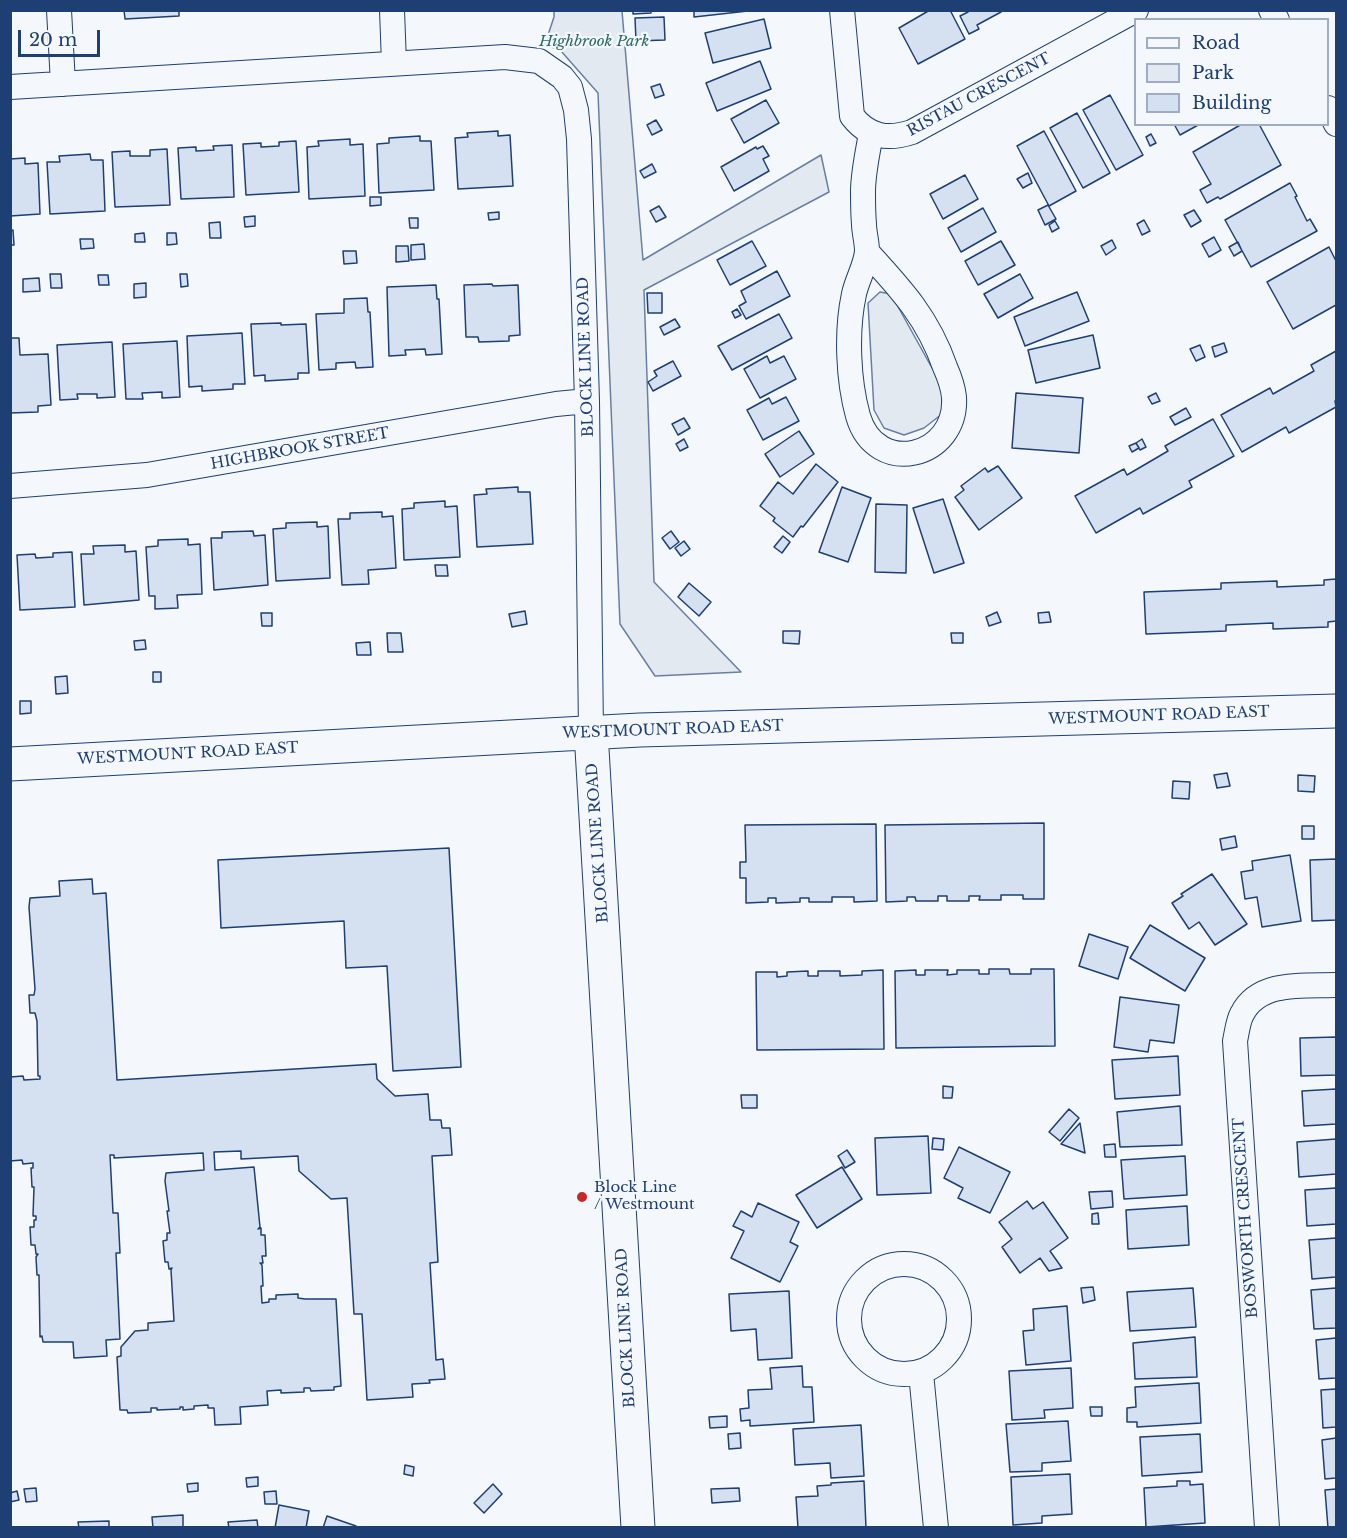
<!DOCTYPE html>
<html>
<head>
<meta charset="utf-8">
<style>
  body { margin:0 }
  #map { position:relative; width:1347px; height:1538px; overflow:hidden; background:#f4f7fb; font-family:"Libre Baskerville",serif }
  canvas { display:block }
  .frame { position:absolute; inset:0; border:12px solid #1d3f73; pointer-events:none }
  .legend { position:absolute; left:1134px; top:18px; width:195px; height:108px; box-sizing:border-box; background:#f4f7fb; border:2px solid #9eadc5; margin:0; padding:8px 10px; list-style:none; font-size:18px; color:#1d3f73 }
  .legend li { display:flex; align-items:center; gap:12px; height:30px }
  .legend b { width:30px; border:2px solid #9eadc5 }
  .scale { position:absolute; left:18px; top:30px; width:82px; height:27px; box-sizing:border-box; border:3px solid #1d3f73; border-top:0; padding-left:8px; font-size:18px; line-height:21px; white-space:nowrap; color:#1d3f73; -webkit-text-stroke:4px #f4f7fb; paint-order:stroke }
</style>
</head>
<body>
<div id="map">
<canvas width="1347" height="1538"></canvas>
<div class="frame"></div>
<ul class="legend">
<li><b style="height:8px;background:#f4f7fb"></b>Road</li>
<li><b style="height:16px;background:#e3e9f0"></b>Park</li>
<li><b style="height:16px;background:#d5e0f0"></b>Building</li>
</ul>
<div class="scale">20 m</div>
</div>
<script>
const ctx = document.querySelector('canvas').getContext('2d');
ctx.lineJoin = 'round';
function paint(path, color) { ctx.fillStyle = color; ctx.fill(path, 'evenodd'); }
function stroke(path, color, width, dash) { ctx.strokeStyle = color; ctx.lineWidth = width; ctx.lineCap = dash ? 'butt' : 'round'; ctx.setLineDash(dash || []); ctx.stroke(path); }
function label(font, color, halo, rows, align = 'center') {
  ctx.font = font + ' "Libre Baskerville",serif'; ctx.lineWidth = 4.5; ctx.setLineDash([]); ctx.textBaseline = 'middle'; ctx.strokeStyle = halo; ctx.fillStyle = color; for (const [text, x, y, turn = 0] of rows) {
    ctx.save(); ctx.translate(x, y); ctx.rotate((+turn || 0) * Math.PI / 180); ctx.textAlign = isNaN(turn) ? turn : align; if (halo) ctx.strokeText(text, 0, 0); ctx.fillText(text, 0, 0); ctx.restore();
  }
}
const green = new Path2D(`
  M554 11H622L643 260 821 155 829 192 644 290 654 582 741 672 655 676 620 624 598 93 561 51 545 44 554 17Z
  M880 292 891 294 942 386V414L924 428 904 435 884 428 874 410 868 303Z`);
const building = new Path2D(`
  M124 10H179V16L125 19Z
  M633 10H651V13L633 14Z
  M694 10H757L694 17Z
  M930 10H950L965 39 918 64 899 28Z
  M967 10H1001V12L977 25 979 29 969 34 960 16 968 12Z
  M664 17 665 40 636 41 635 18Z
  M764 19 771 48 713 63 705 33Z
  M760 61 771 89 717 111 706 83Z
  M660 84 664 95 655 98 651 87Z
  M1110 95 1143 155 1116 170 1083 110Z
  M766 100 779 123 744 143 731 119Z
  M1077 113 1110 173 1083 188 1050 128Z
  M656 120 662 130 652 135 647 125Z
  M1174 124H1200L1180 135Z
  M1242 124H1259L1281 165 1220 199 1218 197 1207 203 1200 190 1211 184 1193 152Z
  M498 131V136L510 135 513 186 458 189 455 138 468 137 467 133Z
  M1044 131 1076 191 1049 206 1017 146Z
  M1151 134 1156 143 1150 146 1146 137Z
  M420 136V141H431L434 190 379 193 377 144 389 143V138Z
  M350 139V145L363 144 365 196 309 199 307 147 319 146 318 141Z
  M296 141 299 192 246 195 243 144 261 143V147L279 146V142Z
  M232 145 234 197 181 199 178 148 196 147V151L214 150 213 146Z
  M763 146 769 156 763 159 769 171 734 191 721 167 756 147 757 149Z
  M167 149 170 205 115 207 112 152 130 151V156H150V150Z
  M90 154 91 160H103L105 211 50 214 47 162H60L59 156Z
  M25 158V164L38 163 40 214 10 216V159Z
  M652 164 656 172 644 178 640 171Z
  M1028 173 1032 183 1023 188 1017 179Z
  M965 175 978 199 943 219 930 194Z
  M1290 183 1297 196 1295 197 1307 221 1310 219 1317 231 1251 267 1225 220Z
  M370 197H381V205L370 206Z
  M1048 205 1056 219 1045 225 1038 210Z
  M659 206 666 217 656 222 650 211Z
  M983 208 996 232 961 252 948 228Z
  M1194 210 1201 221 1191 227 1184 215Z
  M499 212V219L489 220 488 213Z
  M255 216V226L245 227 244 217Z
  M409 218H418V228H410Z
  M1144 220 1150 231 1142 235 1137 224Z
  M1055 221 1059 228 1052 232 1049 225Z
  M220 222 221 238H210L209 223Z
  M13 230 14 245H10V231Z
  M144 233 145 242H135V234Z
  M167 233H176L177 244 167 245Z
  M1214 237 1221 250 1209 257 1202 244Z
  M80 239H93L94 248 81 249Z
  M1112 240 1116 248 1106 255 1101 246Z
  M752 241 766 266 730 285 717 260Z
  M1001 241 1015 265 978 285 965 261Z
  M1238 242 1242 251 1234 256 1229 247Z
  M424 244 425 259 411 260V245Z
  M396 246H408L409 261 396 262Z
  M1329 247 1336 261V305L1293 329 1267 282Z
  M343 251H356L357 263 344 264Z
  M777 271 790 296 746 319 739 306 746 302 741 291Z
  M50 274H61L62 288H51Z
  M180 274H187L188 286 181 287Z
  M1020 274 1033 298 998 318 984 294Z
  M98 275H108L109 285H99Z
  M39 278 40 291 23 292V279Z
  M146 283V297L134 298V284Z
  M492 284 493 286 518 285 520 335 509 336V341L479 342 478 337H466L464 285Z
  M436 285 437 299H439L442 354 426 355 425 349 405 350 406 355 389 356 387 287Z
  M1077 292 1089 321 1025 346 1014 317Z
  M647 293H662V313H648Z
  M367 298 368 312H370L373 367 356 368 355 362 336 363V369L319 370 316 314 344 313V299Z
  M737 309 741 315 735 318 732 312Z
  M779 314 792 338 732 370 718 346Z
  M675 319 680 327 664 335 660 327Z
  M281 323V325L306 324 309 373H298V379L265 381V375L254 376 251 324Z
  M242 333 245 384H233V389L202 391V386L189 387 187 336Z
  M1093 335 1100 368 1036 383 1028 350Z
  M10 338H19L20 355 48 354 51 405 38 406V412L10 413Z
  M177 341 180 397 162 398V392L142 393 143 399H126L123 344Z
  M112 342 115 397 97 398V394H77L78 399 60 400 57 345Z
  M1224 343 1227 352 1215 357 1212 347Z
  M1200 345 1205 357 1196 361 1190 349Z
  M1336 351V400L1335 401 1336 407 1289 433 1286 427 1242 452 1221 415 1270 388 1273 394 1314 371 1311 365Z
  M767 356 770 363 784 356 796 379 760 398 744 369Z
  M673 361 681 376 653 391 648 382 657 376 654 371Z
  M1016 393 1083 398 1079 453 1012 448Z
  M1156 393 1160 401 1152 404 1148 397Z
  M786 397 799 421 763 440 747 410 769 398 772 404Z
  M1186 408 1191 417 1175 425 1170 417Z
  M684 418 690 428 678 435 672 424Z
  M1213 419 1234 456 1189 481 1192 487 1143 514 1140 508 1096 533 1075 496 1124 469 1127 475 1168 451 1165 446Z
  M799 431 814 454 780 477 765 454Z
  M684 439 688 447 680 451 676 444Z
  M1142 439 1146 447 1140 450 1136 443Z
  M1136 443 1139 448 1132 452 1129 446Z
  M816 464 838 482 803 527 801 526 793 537 773 521 775 518 760 506 778 482 793 494Z
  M998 466 1022 498 979 530 955 497 964 490 961 486 985 468 988 472Z
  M518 487V492H530L533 544 477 547 474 495 487 494 486 489Z
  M842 487 871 498 848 562 819 552Z
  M943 499 964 563 934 573 913 508Z
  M445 501V507L457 506 460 557 404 560 402 509 414 508V503Z
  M876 504 907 505 906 573 875 572Z
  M382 512V517L393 516 396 568 368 570 369 584 342 585 338 519H350V513Z
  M317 522V527L328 526 330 578 276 581 273 529 286 528V523Z
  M253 531 254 536 265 535 268 585 214 590 211 538H222V532Z
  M671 531 679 542 670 549 662 538Z
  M783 536 790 542 782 553 774 547Z
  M188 539V545L200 544 202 594 177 595 178 608 155 609V596H149L146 547 158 546V540Z
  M684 541 690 549 681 556 675 548Z
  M125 545V552L136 551 139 600 84 605 81 554H94L93 546Z
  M72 552 75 607 20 610 17 555 35 554 36 558 53 557V553Z
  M435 565H447L448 576H436Z
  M1336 579V621L1328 622V627L1273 629V623L1226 625V631L1146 634 1144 592 1221 589V583L1277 581V587L1324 585V580Z
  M689 583 711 602 699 616 678 597Z
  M525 611 527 624 512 627 509 614Z
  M997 612 1001 622 989 626 986 617Z
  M1049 612 1051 622 1039 623 1038 613Z
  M261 613H272V626H262Z
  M783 631H800L799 644 783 643Z
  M387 633H401L403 652H388Z
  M951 633H963V643H952Z
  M145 640 146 649 135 650 134 641Z
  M370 642 371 655H357L356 643Z
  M153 672H161V682H153Z
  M67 676 68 693 56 694 55 677Z
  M20 701H31V713L20 714Z
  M1227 773 1230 786 1217 788 1214 775Z
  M1298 775 1315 776 1314 792 1298 791Z
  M1173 781 1190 782 1189 799 1172 798Z
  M1044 823V899H1023V895H1001V900H979L980 896H969V901H947V896H938V901H916L915 897H907V901L886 902 885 825Z
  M876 824 877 901 854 902V897H832V902H809V898H800V902L776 903V898H768V902L746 903V878H740V862H746L745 825Z
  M1302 826H1314V839H1302Z
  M1235 836 1237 847 1222 850 1220 839Z
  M449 848 461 1067 393 1071 387 966 346 968 344 921 221 928 218 860Z
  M1290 855 1301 921 1262 927 1257 897 1245 899 1241 872 1253 870 1252 861Z
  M1336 859V920L1312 921 1310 860Z
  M1212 874 1247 924 1215 945 1199 922 1189 929 1172 903 1183 896 1181 894Z
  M92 879 93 894 106 893 117 1080 376 1064 377 1079 395 1096 428 1094 430 1120H441L442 1128H450L452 1155 432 1156 438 1262 430 1263 436 1360 443 1359 445 1379 429 1380 430 1383 412 1384 413 1397 367 1400 362 1314H354L347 1198 331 1199 299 1171 298 1156 241 1159V1151L214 1152 215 1170 254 1167 260 1227 258 1229 261 1228V1235H265L266 1256H262L263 1263H260L262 1265 263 1286H261L262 1303 269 1302V1299H276V1295L298 1294V1298L305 1299H336L341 1386 334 1387V1390L311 1391 310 1388H304V1392L281 1393V1390L267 1391 268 1405 240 1407 241 1424 215 1425 214 1408H208V1405L194 1406V1409L183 1410V1407H180V1409L157 1410V1408H151V1412L128 1413 127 1410H120L117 1357 121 1356V1347L135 1331 148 1330V1323L174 1321 171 1270 172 1268 169 1269 168 1262H165L163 1241 167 1240V1233H170L167 1211H169L165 1181 166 1173 204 1170 203 1153 114 1158V1155H110L113 1213H118L120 1253H116L120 1339 106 1340 107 1356 74 1358 73 1342H43L42 1336 40 1337 39 1275H37L36 1257 38 1254H36L35 1245H31L30 1227H34V1220H36V1216H33L34 1187H32L31 1168H33V1163L23 1164 22 1160 10 1161V1077L23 1076 24 1080 40 1079V1076H38L37 1021 35 1013H30L29 995H34L35 989 29 907 30 898 60 896 59 881Z
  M1150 925 1205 958 1185 991 1130 958Z
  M1089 934 1128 947 1118 979 1079 966Z
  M989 969H1009L1010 974H1031V969H1054L1055 1046 896 1048 895 971 916 970V975H925V970H948L947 975 957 974V970H979V974H989Z
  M883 970 884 1049 757 1050 756 972H777V977L787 976V972L808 971V976H818V971H840V976L862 975V971Z
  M1120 997 1179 1005 1174 1043 1150 1040 1148 1052 1114 1047Z
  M1336 1037V1075L1301 1076 1300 1038Z
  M1178 1056 1180 1095 1115 1099 1112 1060Z
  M943 1086 953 1087 952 1098H943Z
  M1336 1089V1124L1304 1126 1302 1091Z
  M741 1095H757V1108H742Z
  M1180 1106 1182 1145 1120 1147 1117 1112Z
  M1069 1109 1079 1118 1060 1141 1049 1132Z
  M1080 1123 1085 1153 1061 1144Z
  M928 1136 931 1193 877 1195 875 1138Z
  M933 1138 944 1139 943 1150 932 1149Z
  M1336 1139V1174L1299 1177 1297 1142Z
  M1115 1144 1116 1157H1105L1104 1145Z
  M959 1147 1010 1172 990 1213 958 1198 963 1188 944 1178Z
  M847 1150 855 1162 845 1168 838 1156Z
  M1185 1156 1187 1195 1124 1199 1121 1160Z
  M842 1167 862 1199 817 1228 796 1195Z
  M1336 1188V1224L1307 1226 1305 1190Z
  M1112 1191 1113 1207 1091 1209 1089 1192Z
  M1027 1201 1033 1209 1043 1202 1068 1238 1050 1251 1062 1268 1049 1271 1040 1258 1020 1273 1002 1247 1012 1239 999 1222Z
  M758 1203 799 1222 790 1242 798 1246 780 1282 731 1258 744 1231 733 1226 741 1211 752 1217Z
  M1187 1206 1189 1245 1128 1249 1126 1210Z
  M1098 1213 1099 1224H1092V1214Z
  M1336 1238V1277L1312 1279 1309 1240Z
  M1093 1287 1095 1300 1083 1303 1081 1288Z
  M1193 1288 1196 1327 1130 1331 1127 1292Z
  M1336 1288V1328L1314 1329 1311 1290Z
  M789 1291 792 1358 758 1360 756 1329 731 1331 729 1294Z
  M1067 1306 1071 1361 1026 1365 1023 1331 1034 1330 1033 1309Z
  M1195 1337 1197 1377 1135 1379 1133 1343Z
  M1336 1338V1378L1319 1379 1316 1340Z
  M802 1366 803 1387H812L814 1422 750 1426V1420L741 1421 740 1409 749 1408 748 1390 772 1389 770 1368Z
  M1071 1368 1073 1408 1044 1410 1045 1418 1012 1420 1009 1371Z
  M1199 1383 1201 1423 1137 1427V1422H1127V1408L1136 1407 1135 1387Z
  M1336 1389V1427L1323 1428 1321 1390Z
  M1090 1407H1102V1416H1091Z
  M727 1416V1427L710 1428 709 1417Z
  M1068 1421 1071 1461 1042 1463V1471L1010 1472 1006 1424Z
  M861 1425 864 1476 831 1478 830 1463 795 1465 793 1429Z
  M740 1433 741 1448 729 1449 728 1434Z
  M1200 1434 1202 1472 1142 1476 1140 1437Z
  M1336 1438V1478L1325 1479 1322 1440Z
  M405 1465 414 1467 413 1476 404 1474Z
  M1070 1474 1072 1514 1042 1516V1523L1013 1525 1011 1477Z
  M258 1477V1486L247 1487 246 1478Z
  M864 1481 866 1528H798L796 1497 818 1496 817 1486 831 1485V1483Z
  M1177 1481H1190V1485L1203 1484 1205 1523 1146 1527 1144 1488 1177 1486Z
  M198 1483V1491L188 1492 187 1484Z
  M493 1484 502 1494 484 1513 474 1503Z
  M36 1488 37 1501 26 1502 24 1489Z
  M739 1488 740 1501 712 1503 711 1489Z
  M1336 1489V1527L1328 1528 1325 1490Z
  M17 1491 19 1500 10 1502V1493Z
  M276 1491 277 1504H265L264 1492Z
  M279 1505 309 1511 306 1528H275Z
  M183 1515V1528H153L152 1517Z
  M327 1516 356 1526V1528H323Z
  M257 1520 258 1528H229L228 1522Z
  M109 1521V1528H79L78 1522Z`);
const street = new Path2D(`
  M59 10 63 84
  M392 10 394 63
  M842 10 852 116C868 137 888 140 912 132L1136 10
  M1271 10 1277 20
  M10 87 505 57 539 61 562 77 570 87 576 110 579 139 587 401 591 732
  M1328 108 1336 124
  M867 252C901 289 928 318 945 367 949 376 953 387 954 397 958 458 876 478 858 416 848 380 846 331 854 294 857 280 866 265 867 251 867 242 864 232 864 224 863 213 863 202 863 192 863 172 868 152 871 133
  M10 486 147 475 556 404 587 401
  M849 1319a55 55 0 1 1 110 0a55 55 0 1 1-110 0Z
  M921 1373 936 1528
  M1267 1528 1235 1041C1237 1032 1238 1021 1242 1014 1259 980 1305 986 1336 985`);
const secondary = new Path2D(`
  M591 732 638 1528
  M10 764 640 730 1336 711`);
const markers = [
  [582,1197,6,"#c62828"]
];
const parkNames = [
  ["Highbrook Park",594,42]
];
const streetNames = [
  ["RISTAU CRESCENT",979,95,-28],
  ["BLOCK LINE ROAD",586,357,-92],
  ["HIGHBROOK STREET",300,449,-10],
  ["WESTMOUNT ROAD EAST",1159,716,-2],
  ["WESTMOUNT ROAD EAST",673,730,-2],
  ["WESTMOUNT ROAD EAST",188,754,-3],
  ["BLOCK LINE ROAD",598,843,-94],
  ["BOSWORTH CRESCENT",1246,1218,-94],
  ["BLOCK LINE ROAD",626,1328,-93]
];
const poiNames = [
  ["Block Line",594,1188],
  ["/ Westmount",594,1205]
];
paint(green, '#e3e9f0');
stroke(green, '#687fa3', 1.5);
paint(building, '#d5e0f0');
stroke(building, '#1d3f73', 1.5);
stroke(street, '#1d3f73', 26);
stroke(secondary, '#1d3f73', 35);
stroke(street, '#f4f7fb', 24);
stroke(secondary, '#f4f7fb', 33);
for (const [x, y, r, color] of markers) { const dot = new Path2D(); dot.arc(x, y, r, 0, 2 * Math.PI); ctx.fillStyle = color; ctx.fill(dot); stroke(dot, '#f4f7fb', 2); }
label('italic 15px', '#2c6c60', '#f4f7fb', parkNames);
label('15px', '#1d3f73', '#f4f7fb', streetNames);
label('15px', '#1d3f73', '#f4f7fb', poiNames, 'left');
</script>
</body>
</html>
